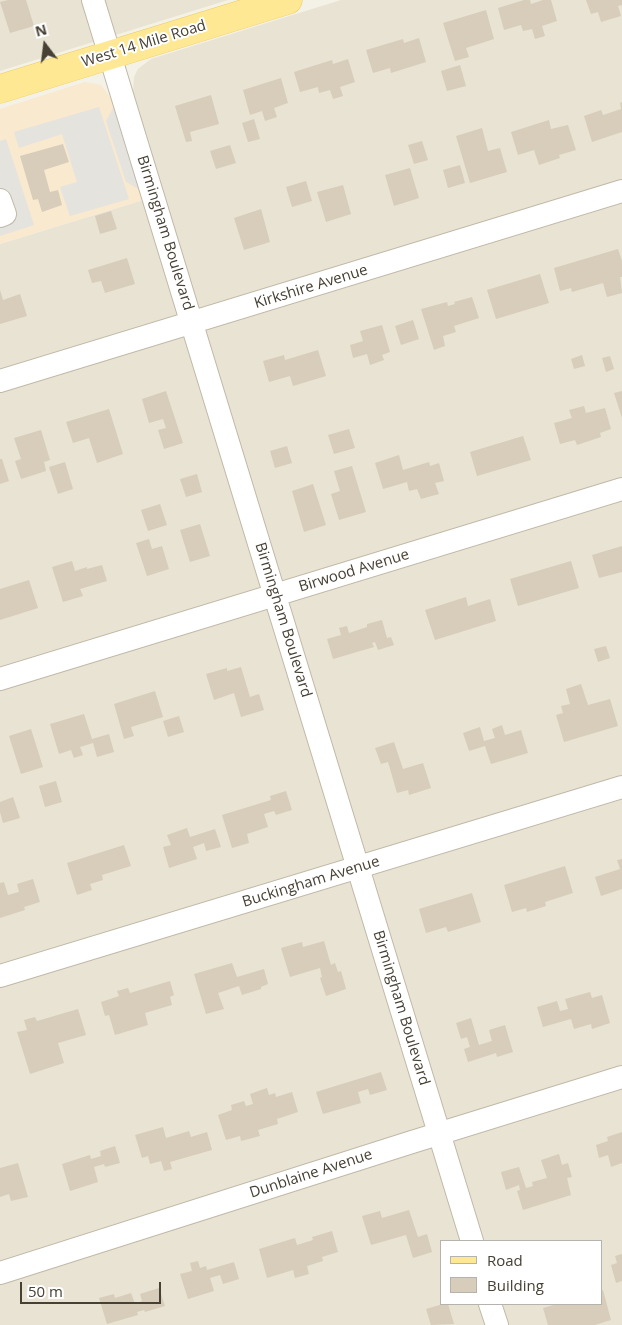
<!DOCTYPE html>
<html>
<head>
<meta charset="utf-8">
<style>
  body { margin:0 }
  #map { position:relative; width:622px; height:1325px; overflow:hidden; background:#f4f1e6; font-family:"Open Sans",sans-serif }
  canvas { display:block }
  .legend { position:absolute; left:440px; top:1240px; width:162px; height:65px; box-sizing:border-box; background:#fff; border:1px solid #b5b3ae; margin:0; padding:6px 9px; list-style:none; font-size:15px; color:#474135 }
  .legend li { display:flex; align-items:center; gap:10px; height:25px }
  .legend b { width:25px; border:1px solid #b5b3ae }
  .north { position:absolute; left:20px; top:20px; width:50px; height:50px; -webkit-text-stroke:4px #fff; paint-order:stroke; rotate:345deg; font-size:14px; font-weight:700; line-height:20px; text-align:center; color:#474135 }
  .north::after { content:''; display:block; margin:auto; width:18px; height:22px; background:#474135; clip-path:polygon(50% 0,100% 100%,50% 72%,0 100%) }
  .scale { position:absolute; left:20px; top:1282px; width:141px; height:22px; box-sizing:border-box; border:2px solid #474135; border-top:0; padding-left:6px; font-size:15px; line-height:18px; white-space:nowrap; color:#474135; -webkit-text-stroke:4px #fff; paint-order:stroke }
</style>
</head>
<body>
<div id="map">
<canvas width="622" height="1325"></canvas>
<ul class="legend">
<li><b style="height:6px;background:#ffe894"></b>Road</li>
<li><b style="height:14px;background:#d7cdba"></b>Building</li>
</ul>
<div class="north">N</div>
<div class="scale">50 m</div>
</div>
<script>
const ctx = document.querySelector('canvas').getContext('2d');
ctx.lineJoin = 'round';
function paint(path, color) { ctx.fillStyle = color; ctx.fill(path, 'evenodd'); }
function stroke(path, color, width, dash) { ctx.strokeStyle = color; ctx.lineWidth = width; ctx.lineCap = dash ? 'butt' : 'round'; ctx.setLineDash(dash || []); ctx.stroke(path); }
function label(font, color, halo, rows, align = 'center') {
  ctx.font = font + ' "Open Sans",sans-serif'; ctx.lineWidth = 4; ctx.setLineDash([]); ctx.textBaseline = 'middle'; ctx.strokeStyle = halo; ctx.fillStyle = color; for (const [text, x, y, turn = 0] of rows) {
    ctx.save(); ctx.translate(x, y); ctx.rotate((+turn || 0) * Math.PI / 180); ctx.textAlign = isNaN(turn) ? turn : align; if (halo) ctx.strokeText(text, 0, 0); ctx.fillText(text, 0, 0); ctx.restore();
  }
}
const residential = new Path2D(`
  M0 0H228L0 71Z
  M341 0H622V1325H0V244L163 194 133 92 134 77 138 69 143 65 151 59ZM441 1241H601V1304H441Z`);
const commercial = new Path2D(`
  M85 82 101 85 113 101 146 199 0 244V109Z`);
const parking = new Path2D(`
  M116 103 146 193 126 182 106 121Z
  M99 107 129 199 70 216 60 187 77 182 62 134 19 148 14 132Z
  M6 139 34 225 0 236V141Z`);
const building = new Path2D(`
  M8 0H26L34 26 10 33 0 2Z
  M524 0H530L531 4 543 0H551L557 21 542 26 545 36 535 39 532 29 523 31 521 25 504 30 498 8Z
  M586 0H622V5L618 6 621 16 601 22 598 12 591 14Z
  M486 10 494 39 466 48 469 57 455 61 443 23Z
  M419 38 426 62 391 73 390 68 373 73 366 50 403 39 404 43Z
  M348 59 355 82 340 87 343 96 333 99 330 90 319 93 318 87 300 92 294 72 332 60 333 64Z
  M460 65 466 86 447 91 441 71Z
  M281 78 288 103 274 108 277 117 265 121 262 111 250 115 243 90Z
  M211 95 219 124 190 132 192 141 186 142 175 106Z
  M622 102V132L592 142 584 116 601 110 603 115 621 109 620 103Z
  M254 119 260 139 248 142 242 123Z
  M549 120 551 129 568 125 576 150 559 155 560 158 539 165 534 150 518 155 511 132Z
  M482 128 488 151 500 148 507 172 470 183 456 136Z
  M422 141 428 160 414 164 408 145Z
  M63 144 69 162 44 170 50 192 58 190 62 205 42 212 38 199 33 200 20 156Z
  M230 145 236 163 216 169 210 151Z
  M460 165 465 183 448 188 443 170Z
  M410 168 419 198 394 206 385 175Z
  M306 181 312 201 292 207 286 187Z
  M343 185 351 214 326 222 317 192Z
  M261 209 270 242 244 250 234 218Z
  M111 211 117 229 100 234 95 216Z
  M618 249 622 261V277H620L622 293 607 297 603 283 572 292 571 288 560 291 554 268Z
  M127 258 135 284 105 293 101 281 92 283 88 270Z
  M540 274 549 303 496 319 487 290Z
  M0 290 3 300 20 294 27 316 0 324Z
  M472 297 479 318 454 326 456 332 443 336 445 346 434 350 421 309 447 302 448 306 455 304 454 302Z
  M413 320 419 339 401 345 395 326Z
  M382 325 390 352 382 355 384 360 370 365 367 354 353 358 350 345 363 341 360 331Z
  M318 350 326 376 293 386 290 376 269 382 263 361 284 355 285 360Z
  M582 355 585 366 574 369 571 359Z
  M610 356 614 369 606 372 602 358Z
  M166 391 183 443 164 449 158 430 166 428 163 419 149 423 142 399Z
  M622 391V418L614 393Z
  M584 406 586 413 605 408 611 429 600 433 601 437 577 445 575 440 560 444 554 423 572 418 569 410Z
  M109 409 123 454 97 463 89 438 73 443 66 422Z
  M349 429 355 448 334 454 328 435Z
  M41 430 50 460 44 462 46 471 21 479 15 461 21 459 14 438Z
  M523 436 531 460 477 476 470 452Z
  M287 446 292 463 275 468 270 451Z
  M399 455 403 470 429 462 430 466 439 463 444 481 435 483 439 494 421 499 417 489 409 491 407 482 383 489 375 463Z
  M0 459H2L9 481 0 484Z
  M65 462 73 489 58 494 49 467Z
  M352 466 366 512 339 520 331 494 340 491 334 471Z
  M197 474 202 492 186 497 180 479Z
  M313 484 326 525 304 532 292 491Z
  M160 504 167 525 148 531 141 510Z
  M200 524 210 556 190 562 180 530Z
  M149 539 152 549 162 546 169 569 147 576 136 543Z
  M622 546V572L599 578 592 555Z
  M72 561 75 571 87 567V569L102 565 107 581 80 589 83 596 63 602 52 567Z
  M571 561 579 588 518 606 510 579Z
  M29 580 38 608 0 620V589Z
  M466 597 468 606 490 599 496 621 435 640 425 610Z
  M382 620 387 638 391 637 394 645 378 650 375 642 372 643 374 647 333 659 327 639 341 635 339 628 347 626 349 633 367 627V624Z
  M606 646 610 658 598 662 594 649Z
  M241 667 250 697 259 694 264 710 241 717 234 693 214 700 206 674 227 668V671Z
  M581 684 588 705 610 699 618 726 564 742 556 715 563 713 561 706 570 704 566 689Z
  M155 691 163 717 131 727 134 736 124 739 114 704Z
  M84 714 92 739 109 734 114 752 97 757 93 743 80 747 83 755 74 758 71 750 59 754 50 724Z
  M179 716 184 732 168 737 163 721Z
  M502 725 505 735 521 730 528 753 491 764 485 746 469 751 463 733 480 727 484 741 495 738 492 729Z
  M31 729 43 767 21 774 9 736Z
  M394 742 403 769 423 763 431 788 409 795 408 790 397 793 388 762 381 764 375 748Z
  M56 781 62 802 45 807 39 786Z
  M286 791 292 810 276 815 274 811 264 814 268 827 247 834 249 843 232 848 222 815 271 800 270 796Z
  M13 797 20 818 3 823 0 812V802Z
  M187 828 190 837 215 829 221 847 206 851 204 843 193 847 197 859 169 868 163 847 171 845 167 835Z
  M124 845 131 866 102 875 103 880 90 884 92 890 77 895 67 863Z
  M622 859V889L601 896 595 877 620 869 617 860Z
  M565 866 573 893 545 902 546 906 527 912 526 908 512 912 504 885Z
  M33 879 40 902 24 907 25 910 0 918V883L4 882 8 895 19 892 17 884Z
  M472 893 481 922 448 932 446 927 426 933 419 909Z
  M324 941 331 965 335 963 338 972 341 971 346 989 326 996 320 978 322 977 320 968 290 977 281 948 302 942 303 947Z
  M232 963 237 977 264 969 268 984 261 987V989L242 995 239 986 218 993 224 1009 206 1014 194 974Z
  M170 981 174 995 170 997 172 1005 145 1013 148 1025 115 1035 109 1015 105 1016 101 1002 119 996 117 991 128 988 130 993Z
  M590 992 592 998 602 995 610 1023 592 1029 591 1024 574 1029 571 1019 543 1027 537 1007 557 1001 560 1011 568 1009 565 999Z
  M78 1009 86 1035 58 1043 64 1063 30 1074 17 1032 27 1030 24 1020 35 1017 37 1021Z
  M471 1018 479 1045 492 1041 489 1030 505 1025 513 1052 497 1057 496 1053 468 1062 464 1049 470 1047 467 1037 461 1039 456 1023Z
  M381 1072 387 1090 370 1095 368 1089 358 1092 361 1103 323 1114 316 1092Z
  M267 1088 269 1095 275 1093 276 1097 292 1092 298 1112 277 1119 278 1124 258 1130 260 1136 241 1141 240 1136 226 1140 218 1115 232 1110 231 1105 244 1101 246 1106 253 1104 250 1094Z
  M163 1127 166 1138 189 1131 191 1137 207 1132 212 1150 170 1162 172 1169 164 1171 161 1161 150 1164 148 1156 142 1158 135 1135Z
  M622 1132V1163L611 1167 608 1155 599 1158 596 1145 608 1141 607 1137Z
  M115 1146 120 1163 105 1167 104 1164 94 1167 98 1182 70 1191 62 1164 90 1155 91 1159 101 1156 100 1151Z
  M559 1154 562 1165 568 1163 572 1177 567 1178 571 1195 523 1210 517 1191 520 1190 519 1185 506 1190 501 1172 519 1167 526 1188 533 1186 532 1182 547 1178 541 1160Z
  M18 1163 28 1197 11 1201 9 1194 0 1197V1168Z
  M409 1210 418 1237 427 1234 432 1252 413 1258 406 1235 371 1245 362 1216 380 1211 382 1218Z
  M332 1231 338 1252 322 1257 323 1261 307 1266 309 1274 295 1278 293 1270 267 1278 259 1249 295 1238 297 1245 313 1240 312 1237Z
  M622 1254V1281L616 1283 611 1265 617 1263 615 1256Z
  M198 1261 200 1268 206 1266 207 1270 234 1262 239 1279 223 1284 220 1275 210 1278 214 1291 188 1299 180 1274 192 1271 190 1263Z
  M159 1288 165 1306 145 1312 144 1310 137 1312 138 1315 107 1324 99 1298 114 1294 115 1298 131 1293 135 1304 142 1301 140 1294Z
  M603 1290 611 1320 595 1325H548L543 1308 557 1304H601V1291Z
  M443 1304H448L454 1324 431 1325 426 1309Z`);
const minor = new Path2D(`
  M93 0 472 1241
  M0 200 5 214 0 216
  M0 381 622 191
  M0 679 622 489
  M0 976 622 787
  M0 1273 412 1142 622 1077
  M490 1304 497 1325`);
const major = new Path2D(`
  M0 89 288 0`);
const streetNames = [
  ["West 14 Mile Road",144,44,-17],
  ["Birmingham Boulevard",165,233,73],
  ["Kirkshire Avenue",311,287,-17],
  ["Birwood Avenue",354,571,-17],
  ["Birmingham Boulevard",283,620,73],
  ["Buckingham Avenue",311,882,-17],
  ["Birmingham Boulevard",401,1008,73],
  ["Dunblaine Avenue",311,1174,-18]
];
paint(residential, '#e9e3d3');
paint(commercial, '#f8e9cf');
paint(parking, '#e5e3de');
paint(building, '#d7cdba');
stroke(minor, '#c0b9a8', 24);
stroke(major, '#eccb5c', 29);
stroke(minor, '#fff', 22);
stroke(major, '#ffe894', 28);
label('15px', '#474135', '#fff', streetNames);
</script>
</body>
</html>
